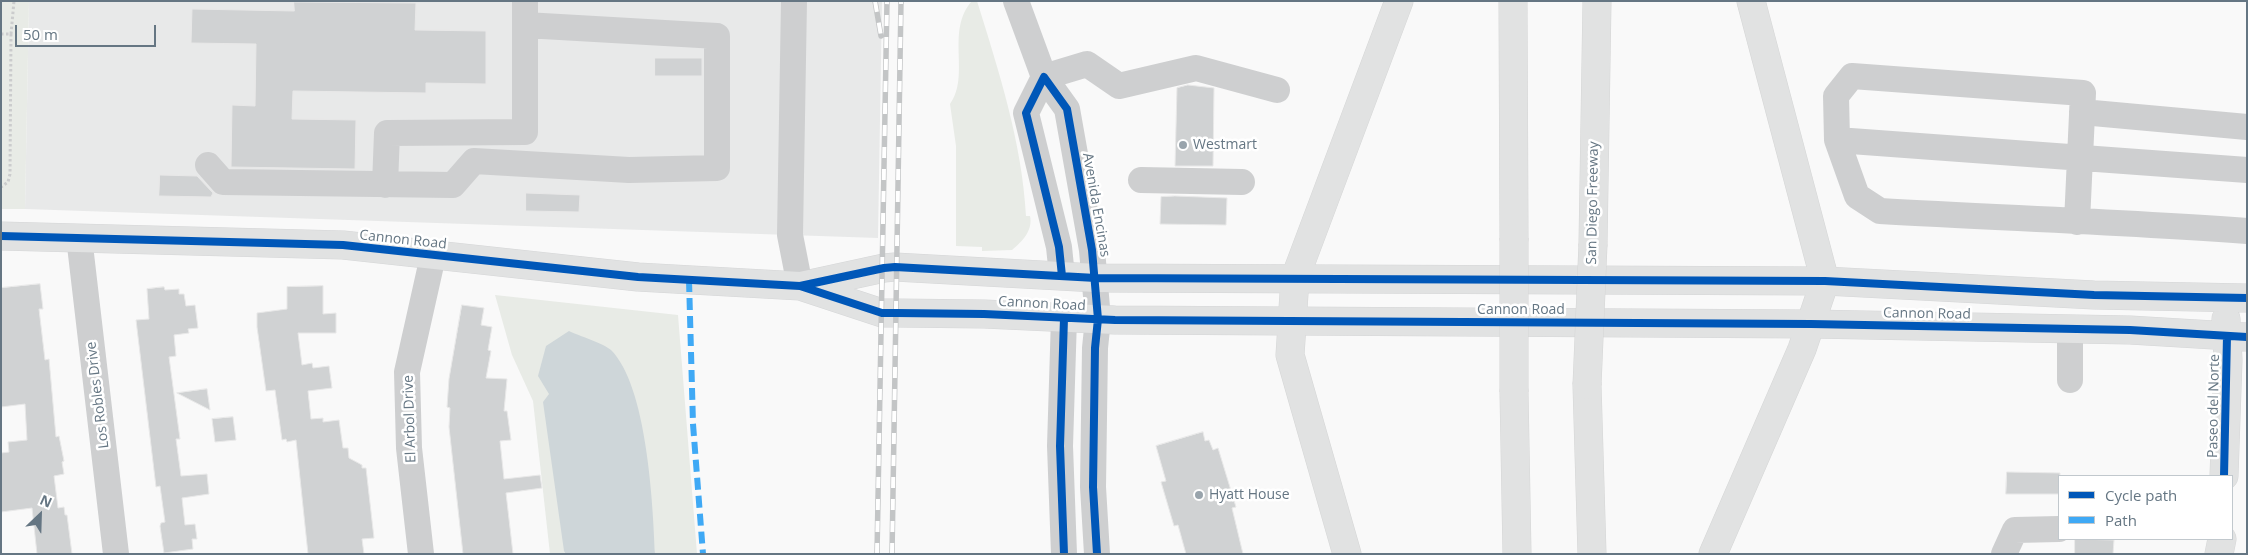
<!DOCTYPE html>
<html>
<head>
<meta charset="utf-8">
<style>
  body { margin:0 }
  #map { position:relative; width:2248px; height:555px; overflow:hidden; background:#f9f9f9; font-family:"Open Sans",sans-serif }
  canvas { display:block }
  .frame { position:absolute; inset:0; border:2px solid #657683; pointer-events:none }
  .legend { position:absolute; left:2058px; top:475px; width:175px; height:65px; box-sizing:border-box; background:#fff; border:1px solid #c1c8cd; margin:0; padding:6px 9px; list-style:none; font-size:15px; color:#657683 }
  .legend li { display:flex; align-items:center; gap:10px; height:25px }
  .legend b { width:25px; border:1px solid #c1c8cd }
  .north { position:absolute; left:15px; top:490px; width:50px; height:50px; -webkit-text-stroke:4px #fff; paint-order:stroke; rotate:24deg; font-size:14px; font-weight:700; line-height:20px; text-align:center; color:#657683 }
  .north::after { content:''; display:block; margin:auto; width:18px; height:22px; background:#657683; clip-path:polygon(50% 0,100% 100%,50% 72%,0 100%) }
  .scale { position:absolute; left:15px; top:25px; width:141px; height:22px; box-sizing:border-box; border:2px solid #657683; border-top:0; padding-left:6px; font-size:15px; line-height:18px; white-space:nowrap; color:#657683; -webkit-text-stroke:4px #fff; paint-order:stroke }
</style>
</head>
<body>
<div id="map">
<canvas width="2248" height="555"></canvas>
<div class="frame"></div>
<ul class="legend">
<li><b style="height:6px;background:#0057b8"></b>Cycle path</li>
<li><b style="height:6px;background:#3fa9f5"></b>Path</li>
</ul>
<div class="north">N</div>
<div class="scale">50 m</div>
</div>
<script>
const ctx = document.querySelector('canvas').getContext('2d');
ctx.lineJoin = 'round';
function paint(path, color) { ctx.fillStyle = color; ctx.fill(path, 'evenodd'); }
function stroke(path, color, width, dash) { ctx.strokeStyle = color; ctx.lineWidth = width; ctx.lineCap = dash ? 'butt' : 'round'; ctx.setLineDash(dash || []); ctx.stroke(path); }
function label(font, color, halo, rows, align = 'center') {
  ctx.font = font + ' "Open Sans",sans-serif'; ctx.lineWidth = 5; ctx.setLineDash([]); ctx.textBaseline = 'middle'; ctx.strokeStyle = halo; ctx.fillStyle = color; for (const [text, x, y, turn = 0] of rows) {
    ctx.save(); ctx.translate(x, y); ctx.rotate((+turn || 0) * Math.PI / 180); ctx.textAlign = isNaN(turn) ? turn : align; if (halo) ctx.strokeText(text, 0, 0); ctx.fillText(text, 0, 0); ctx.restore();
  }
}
const built = new Path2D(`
  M29 1H882L878 238 25 209Z`);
const green = new Path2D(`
  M1 1H29L25 209H1Z
  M972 1H977C999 72 1022 142 1026 216H1030C1033 230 1023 241 1012 250L982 251V247L956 246V146L950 104C971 75 945 31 972 1Z
  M495 295 678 315 697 554H550L533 401 512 355Z`);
const water = new Path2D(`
  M569 331C579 336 603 343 611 350 647 386 653 503 655 554H566L564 551 543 402 549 394 538 376 546 346Z`);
const building = new Path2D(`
  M294 2 416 3 415 30 486 31V84L426 83V93L293 91 292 119 356 120 355 169 231 167 232 105 255 106 256 44 191 43 192 9 294 11Z
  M655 58H702V76H655Z
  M1188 85 1214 88 1213 166H1175L1177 88Z
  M160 175 197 176 213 193 211 197 159 196Z
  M526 193 580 195 579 212 526 211Z
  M1175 196 1227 198 1226 225 1160 224 1161 197Z
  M40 284 43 309H39L45 360 49 359 56 437 59 436 64 461 62 462 64 474 54 476 58 508 64 507 65 515H67L72 554H37L32 508 1 512V453L9 452 8 442 27 440 25 404 1 407V288Z
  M323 286V314L336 313V333H298L302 365 312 363 313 368 329 366 332 388 308 391 311 419 323 418V422L339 420 343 448H348L349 458 362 465V468H366L374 538 362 539 364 554H308L296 440 287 442 286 439 282 440 275 390 266 391 257 327V313L287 309V287Z
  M164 287 165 290 179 289V294H184L186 306 195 305 198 328 188 329 189 333 174 335 176 356 169 357 180 439H176L181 476 207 474 209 494 182 498 185 525 195 524 197 539H192L193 549 164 553 160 526 161 523 165 522 160 486 156 487 136 320 149 319 147 289Z
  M462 305 484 308 481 325 492 327 488 350 491 351 486 378 507 379 504 411H507L511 440 500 441 504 479 540 475 542 488 506 493 513 554H463L449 427 450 408 447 407 449 379Z
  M207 389 210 410 177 393Z
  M233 417 236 440 215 442 212 419Z
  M1203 432 1205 441 1209 440 1213 450 1218 448 1236 507 1232 508 1243 554H1186L1178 525 1174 526 1161 482 1166 481 1156 446Z
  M2007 472 2060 473 2059 494H2006Z
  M2075 539 2114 540 2113 554H2075Z`);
const path = new Path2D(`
  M1 34H11L10 174 8 182 1 187
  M11 34 14 1`);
const minor = new Path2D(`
  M794 1 790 235 800 286
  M1016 1 1044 77 1067 109 1092 250 1098 319 1095 348 1093 487 1097 554
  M1044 77 1087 64 1119 86 1196 68 1277 90
  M1044 77 1026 113 1059 247 1062 276
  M2082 112 2247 127
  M1837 140 2247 170
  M208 165 223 182 453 185 474 161 629 170 717 168V36L525 25
  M1141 180 1242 182
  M385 185 387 133 525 132V1
  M2077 222 2083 93 1852 76 1836 96 1837 140 1857 196 1880 211C2002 218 2125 222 2247 231
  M79 237 116 554
  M1064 318 1060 446 1064 554
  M2070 329V380
  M421 554 409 448 407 372 433 256
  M2004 554 2015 530 2059 529`);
const major = new Path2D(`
  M1 236 343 245 638 277 800 286 882 313H896L984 314 1115 320 1811 324 2130 330 2247 337
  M801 286 884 268 895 267 1096 278 1825 281 2094 295 2247 298
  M2224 476 2228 360 2226 319
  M2219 554 2222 539`);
const highway = new Path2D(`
  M1513 1 1514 238
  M1593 244 1597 1
  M1587 385 1592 554
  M1514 392 1517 554
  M1347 554 1290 355 1295 278 1399 1
  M1713 554 1802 349 1825 281 1751 1`);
const rail = new Path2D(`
  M875 1 881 36
  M877 554 887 1
  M892 554 901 1`);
const highwayBridge = new Path2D(`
  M1514 238V392
  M1587 385 1593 244`);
const quiet = new Path2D(`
  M689 280 693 424 703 554`);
const cycleway = new Path2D(`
  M1 236 343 245 638 277 800 286 882 313H896L984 314 1115 320 1811 324 2130 330 2247 337
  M1062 276 1059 247 1026 113 1044 77 1067 109 1092 250 1098 319 1095 348 1093 487 1097 554
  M800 286 884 268 895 267 1096 278 1825 281 2094 295 2247 298
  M1064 318 1060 446 1064 554
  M2224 476 2227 336`);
const markers = [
  [1183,145,5,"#99a4ac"],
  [1199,495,5,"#99a4ac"]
];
const poiNames = [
  ["Westmart",1193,145],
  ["Hyatt House",1209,495]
];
const streetNames = [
  ["San Diego Freeway",1593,203,-89],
  ["Avenida Encinas",1096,205,80],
  ["Cannon Road",403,240,6],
  ["Cannon Road",1042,304,3],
  ["Cannon Road",1521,310],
  ["Cannon Road",1927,314,1],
  ["Los Robles Drive",98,395,-97],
  ["Paseo del Norte",2214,406,-89],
  ["El Arbol Drive",410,419,-92]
];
paint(built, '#e8e9e9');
paint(green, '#e8ebe6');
paint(water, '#ced6d9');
paint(building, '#d0d2d3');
stroke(building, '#e8e8e8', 1);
stroke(major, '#d5d6d7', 29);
stroke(highway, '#d5d6d6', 29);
stroke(path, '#cbcccd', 3, [2.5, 2.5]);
stroke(minor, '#cecfd0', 26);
stroke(major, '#e1e2e2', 28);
stroke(highway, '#e1e2e2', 28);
stroke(rail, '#c3c5c6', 5.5);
stroke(rail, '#fff', 4, [11]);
stroke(highwayBridge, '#d5d6d6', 29, []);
stroke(highwayBridge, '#e1e2e2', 28);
stroke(quiet, '#3fa9f5', 6, [12, 6]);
stroke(cycleway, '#0057b8', 8);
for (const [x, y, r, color] of markers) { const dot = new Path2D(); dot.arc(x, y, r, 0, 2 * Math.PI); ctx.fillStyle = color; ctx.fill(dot); stroke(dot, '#fff', 2); }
label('14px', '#657683', '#fff', poiNames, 'left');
label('14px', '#657683', '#fff', streetNames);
</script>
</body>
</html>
